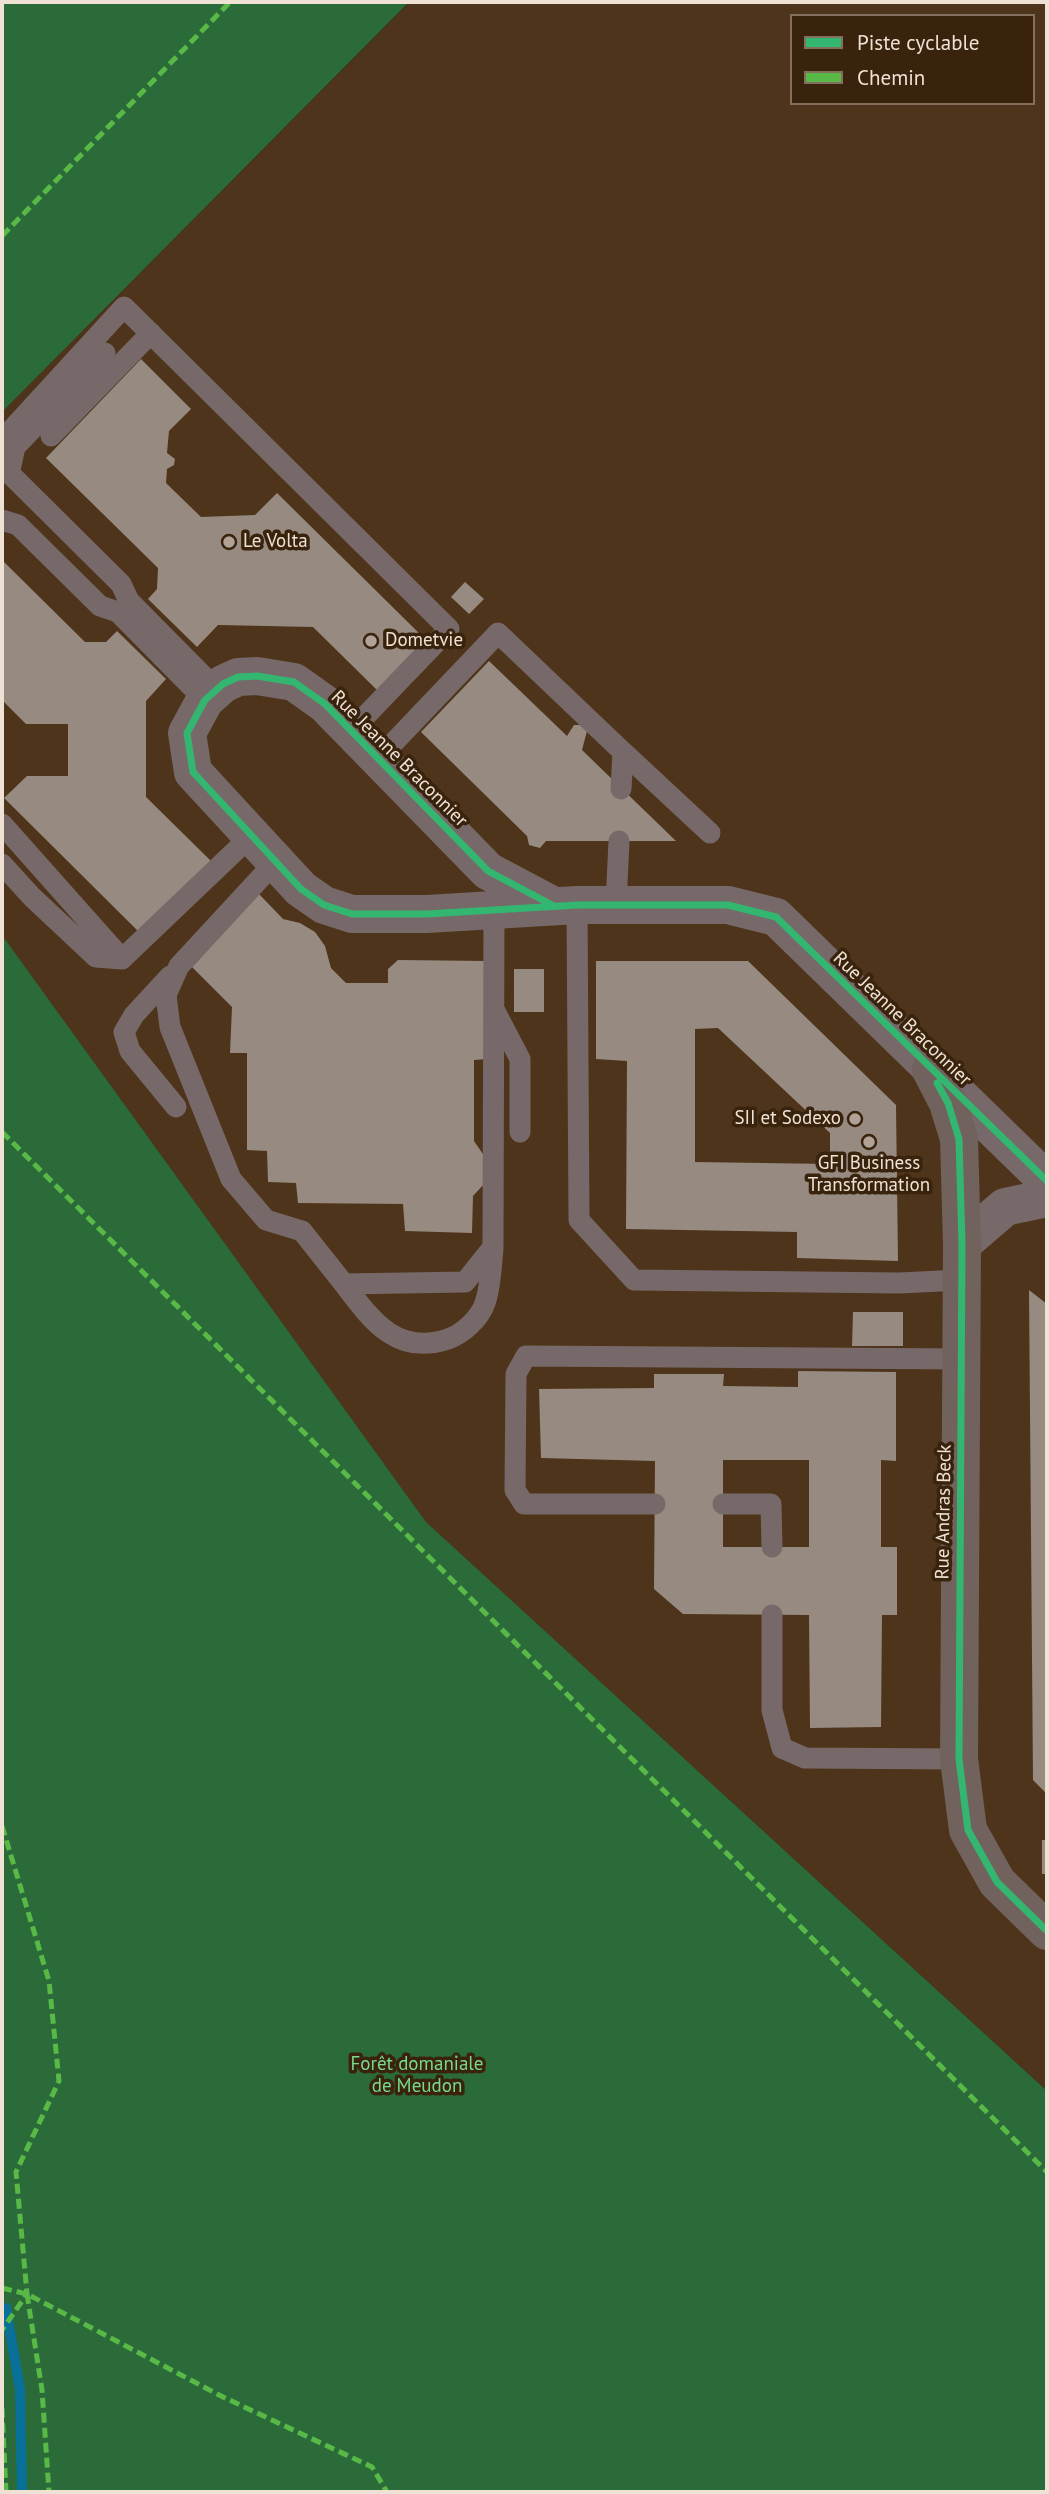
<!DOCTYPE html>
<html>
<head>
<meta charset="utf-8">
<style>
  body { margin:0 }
  #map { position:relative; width:1049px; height:2494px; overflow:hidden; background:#3a2d22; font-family:"PT Sans",sans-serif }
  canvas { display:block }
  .frame { position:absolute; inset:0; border:4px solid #efe1d4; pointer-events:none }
  .legend { position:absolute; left:790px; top:14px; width:245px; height:91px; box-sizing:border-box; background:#39230d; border:2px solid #826f5d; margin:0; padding:9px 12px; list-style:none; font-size:21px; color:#efe1d4 }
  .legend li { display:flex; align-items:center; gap:14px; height:35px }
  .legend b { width:35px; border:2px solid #826f5d }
</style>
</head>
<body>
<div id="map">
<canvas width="1049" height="2494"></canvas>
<div class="frame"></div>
<ul class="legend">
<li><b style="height:9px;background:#33b770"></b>Piste cyclable</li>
<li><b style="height:9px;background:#58b947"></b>Chemin</li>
</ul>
</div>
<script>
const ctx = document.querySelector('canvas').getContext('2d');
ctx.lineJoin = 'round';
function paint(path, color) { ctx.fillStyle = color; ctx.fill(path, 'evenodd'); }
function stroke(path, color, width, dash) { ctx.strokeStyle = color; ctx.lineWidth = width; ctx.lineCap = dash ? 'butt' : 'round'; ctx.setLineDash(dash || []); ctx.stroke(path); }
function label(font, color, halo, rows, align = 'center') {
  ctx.font = font + ' "PT Sans",sans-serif'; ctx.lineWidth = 7; ctx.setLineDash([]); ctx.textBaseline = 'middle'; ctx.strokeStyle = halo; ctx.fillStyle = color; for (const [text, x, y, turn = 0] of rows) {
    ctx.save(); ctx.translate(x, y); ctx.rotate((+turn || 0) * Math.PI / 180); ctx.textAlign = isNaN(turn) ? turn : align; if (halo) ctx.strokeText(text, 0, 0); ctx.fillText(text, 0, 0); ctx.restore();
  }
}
const built = new Path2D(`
  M410 2H1047V2091L426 1522 2 935V412ZM792 16H1033V103H792Z`);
const forest = new Path2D(`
  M2 2H409L2 412Z
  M2 935 426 1522 1047 2091V2492H2Z`);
const stream = new Path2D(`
  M6 2308 20 2389 22 2492`);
const building = new Path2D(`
  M141 359 191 409 169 431 167 453 175 459 174 465 167 469 166 483 201 517 255 515 277 493 427 641 378 691 313 627 218 625 197 647 148 599 157 589 158 568 46 458Z
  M4 562 85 642H106L117 631 166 679 146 701V797L211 861 139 932 4 798 27 776H68V724H26L2 700V564Z
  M465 582 484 599 469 614 451 597Z
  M489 661 567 736 574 725H580L587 731 582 750 676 841H546L540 848 529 845 527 836 421 732Z
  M259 894 283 919 300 923 315 932 325 946 331 968 346 983H388V969L398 960 488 961 487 1059 474 1060V1141L487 1160 484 1184 473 1196 472 1233 405 1231 403 1204 298 1203 296 1183 268 1182 267 1151 247 1150V1053H230L232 1007 192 967Z
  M596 961H748L896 1105 898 1261 797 1258V1232L626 1229 627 1061 596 1059ZM718 1028 830 1133V1164L695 1162V1029Z
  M514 969H544V1012H514Z
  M1029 1290 1047 1304V1794L1033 1780Z
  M853 1312H903V1346H852Z
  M798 1371 896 1372V1461L881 1460V1547H897V1615H882L881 1727 810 1728 809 1615 683 1614 654 1589 655 1461 541 1458 539 1389 654 1388V1374H724L723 1386 798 1387ZM723 1460H809V1547H723Z
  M1042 1840H1047V1874H1042Z`);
const lane = new Path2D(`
  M51 436 151 333
  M2 440 124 307 449 629 351 731
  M2 466 121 584 129 601 216 689
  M9 474 15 447 105 353
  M2 520 18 525 100 606 118 612 205 700
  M623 752 710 833
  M378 759 498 633 623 752 621 789
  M2 824 122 959 252 835
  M276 861 179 966 166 995 170 1027 231 1179 266 1220 302 1231 344 1284 465 1282 493 1247 494 910
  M2 864 32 897 96 957 122 959
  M577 905 579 1220 634 1280 899 1283 961 1280
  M616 905 619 841
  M170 976 134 1015 124 1032 130 1051 176 1107
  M495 1011 520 1059V1132
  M344 1284C372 1321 397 1356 448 1339 463 1334 480 1318 485 1303 491 1286 491 1266 493 1249
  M655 1504H524L515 1490 516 1374 526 1356 961 1359
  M723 1504H771L772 1547
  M772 1615V1710L782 1748 805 1758 959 1759`);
const street = new Path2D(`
  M554 906 488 871 325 704 294 682 257 676 238 677 223 684 205 700 187 733 193 772 301 889 324 905 352 914H427L577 905H728L776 917 1047 1181
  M962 1244 1005 1207 1047 1198`);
const secondary = new Path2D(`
  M931 1070 948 1103 959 1139 962 1244 959 1759 968 1830 997 1882 1047 1931`);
const quiet = new Path2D(`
  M2 236 230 2
  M2 1132 1047 2172
  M2 1826 49 1981 59 2081 16 2172 27 2294 2 2330
  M2 2288 27 2294 223 2397 372 2467 387 2492
  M27 2294 42 2390 49 2492
  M2 2408 6 2492`);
const cycleway = new Path2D(`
  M554 906 488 871 325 704 294 682 257 676 238 677 223 684 205 700 187 733 193 772 301 889 324 905 352 914H427L577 905H728L776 917 1047 1181
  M937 1083 948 1103 959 1139 962 1244 959 1759 968 1830 997 1882 1047 1931`);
const markers = [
  [229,542,7,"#b0a296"],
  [371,641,7,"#b0a296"],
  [855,1119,7,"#b0a296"],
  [869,1142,7,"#b0a296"]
];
const poiNames = [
  ["Le Volta",243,542],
  ["Dometvie",385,641],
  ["SII et Sodexo",841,1119,"right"],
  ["GFI Business",869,1164,"center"],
  ["Transformation",869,1186,"center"]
];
const streetNames = [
  ["Rue Jeanne Braconnier",399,759,45],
  ["Rue Jeanne Braconnier",902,1019,44],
  ["Rue Andras Beck",944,1512,-89]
];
const parkNames = [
  ["Forêt domaniale",417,2065],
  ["de Meudon",417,2087]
];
paint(built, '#4e341a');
paint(forest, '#2b6b3a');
stroke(stream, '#09709a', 10);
paint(building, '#968a81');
stroke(lane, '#776969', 21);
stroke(street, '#776969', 38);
stroke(secondary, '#71625e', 38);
stroke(quiet, '#58b947', 5, [10, 5]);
stroke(cycleway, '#33b770', 7);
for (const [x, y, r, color] of markers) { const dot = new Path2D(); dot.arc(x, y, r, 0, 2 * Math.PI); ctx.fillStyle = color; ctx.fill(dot); stroke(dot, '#39230d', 2.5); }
label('19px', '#efe1d4', '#39230d', poiNames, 'left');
label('19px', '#efe1d4', '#39230d', streetNames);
label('19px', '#77da8d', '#39230d', parkNames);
</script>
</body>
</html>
